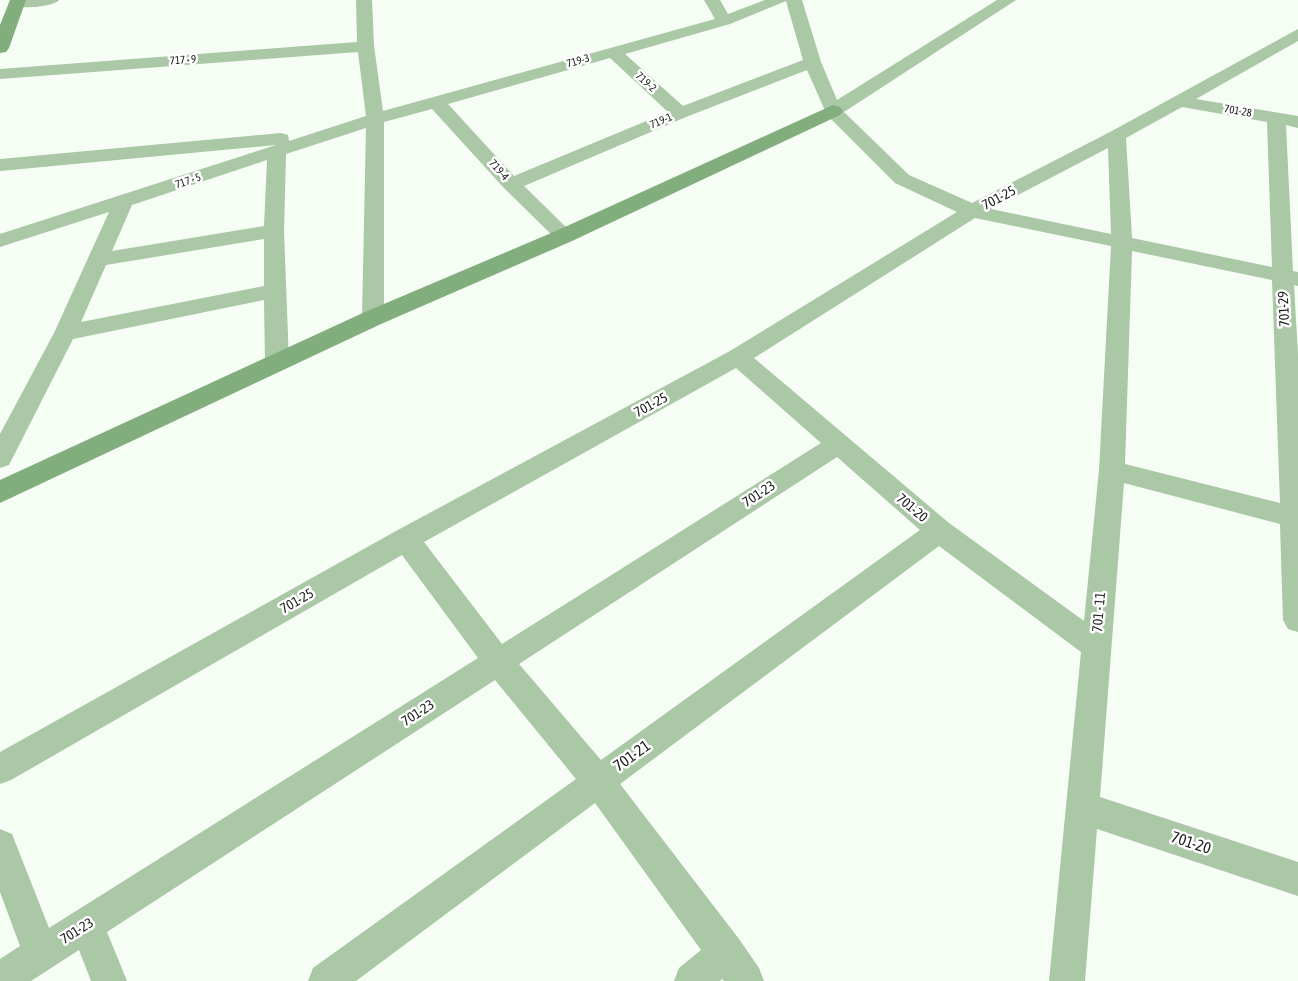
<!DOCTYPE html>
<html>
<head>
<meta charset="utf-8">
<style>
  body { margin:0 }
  canvas { display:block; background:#f5fdf4 }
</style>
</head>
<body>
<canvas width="1298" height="981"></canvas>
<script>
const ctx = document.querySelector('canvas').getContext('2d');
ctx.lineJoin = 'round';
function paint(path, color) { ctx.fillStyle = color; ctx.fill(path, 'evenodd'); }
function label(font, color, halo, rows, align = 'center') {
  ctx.font = font + ' "Asap Condensed",sans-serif'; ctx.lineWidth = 5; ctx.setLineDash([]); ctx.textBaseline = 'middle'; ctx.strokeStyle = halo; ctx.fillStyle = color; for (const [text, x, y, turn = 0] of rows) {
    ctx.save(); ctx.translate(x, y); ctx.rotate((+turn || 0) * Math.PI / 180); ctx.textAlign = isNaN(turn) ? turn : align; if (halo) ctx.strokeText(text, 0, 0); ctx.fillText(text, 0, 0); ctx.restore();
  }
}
const street = new Path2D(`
  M11 0H59C54 7 20 9 11 6L9 3Z
  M356 0H372L374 46 383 111 715 19 704 0H720L728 14 765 0H802L821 62 837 100 997 0H1016L844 112 909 175 972 203 1110 132 1298 29V41L1196 99 1298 116V128L1286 125 1293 271 1298 272V286L1294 285 1298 354V632L1288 629 1283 620 1280 524 1124 483 1100 797 1298 862V896L1097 829 1085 981H1049L1081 652 939 546 620 784 739 939 759 968 764 981H724L722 979 720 981H674L679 968 701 950 595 803 356 981H308L313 968 576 779 495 680 107 932 127 981H91L79 950 31 981H0V959L20 946 0 892V829L12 834 49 928 478 658 402 555 11 780 0 784V752L396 531 730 351 957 212 895 183 827 115 807 70 686 117 524 186 571 232 574 236 571 240 564 242 557 240 504 188 432 109 384 122V318L381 323 373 325 365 323 362 318 366 128 286 154 284 231 289 363 285 369 277 371 269 369 265 363 264 300 73 339 9 465 0 468V434L54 333 109 212 0 247V234L276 145 0 171V159L281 133 288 135 289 141 366 116 358 52 0 79V69L357 42ZM786 1 803 60 683 106 625 54 730 24ZM610 58 668 112 514 176 448 104ZM1182 107 1267 122 1272 267 1132 238 1126 138ZM1108 148 1111 234 991 209ZM267 160 264 226 112 251 132 205ZM975 218 1111 246 1099 470 1084 621 949 523 754 358ZM264 239V286L81 322 106 265ZM1132 251 1272 280 1280 503 1125 464ZM736 368 821 443 502 644 424 542ZM837 457 920 530 601 760 519 664Z`);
const secondary = new Path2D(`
  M10 0H26L9 48 6 52 0 53V25Z
  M833 105 840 107 843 111 840 115 572 241 381 324 0 503V480L365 312 556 231Z`);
const farStreetnames = [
  ["717 - 9",183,60,-4],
  ["719-3",578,61,-16],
  ["719-2",646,82,42],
  ["701-28",1238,111,10],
  ["719-1",661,121,-23],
  ["719-4",499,170,48],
  ["717 - 5",188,181,-19]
];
const streetNames = [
  ["701-25",999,198,-28],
  ["701-29",1284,309,-93],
  ["701-25",651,405,-29],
  ["701-23",759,494,-33],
  ["701-20",912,508,40],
  ["701-25",297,601,-30],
  ["701 - 11",1099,612,-85],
  ["701-23",418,713,-33],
  ["701-23",77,931,-32]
];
const nearStreetnames = [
  ["701-21",632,756,-36],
  ["701-20",1191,843,18]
];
paint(street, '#aac7a6');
paint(secondary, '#82ad7d');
label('11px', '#191c19', '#fff', farStreetnames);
label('14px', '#191c19', '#fff', streetNames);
label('16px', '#191c19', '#fff', nearStreetnames);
</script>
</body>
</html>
